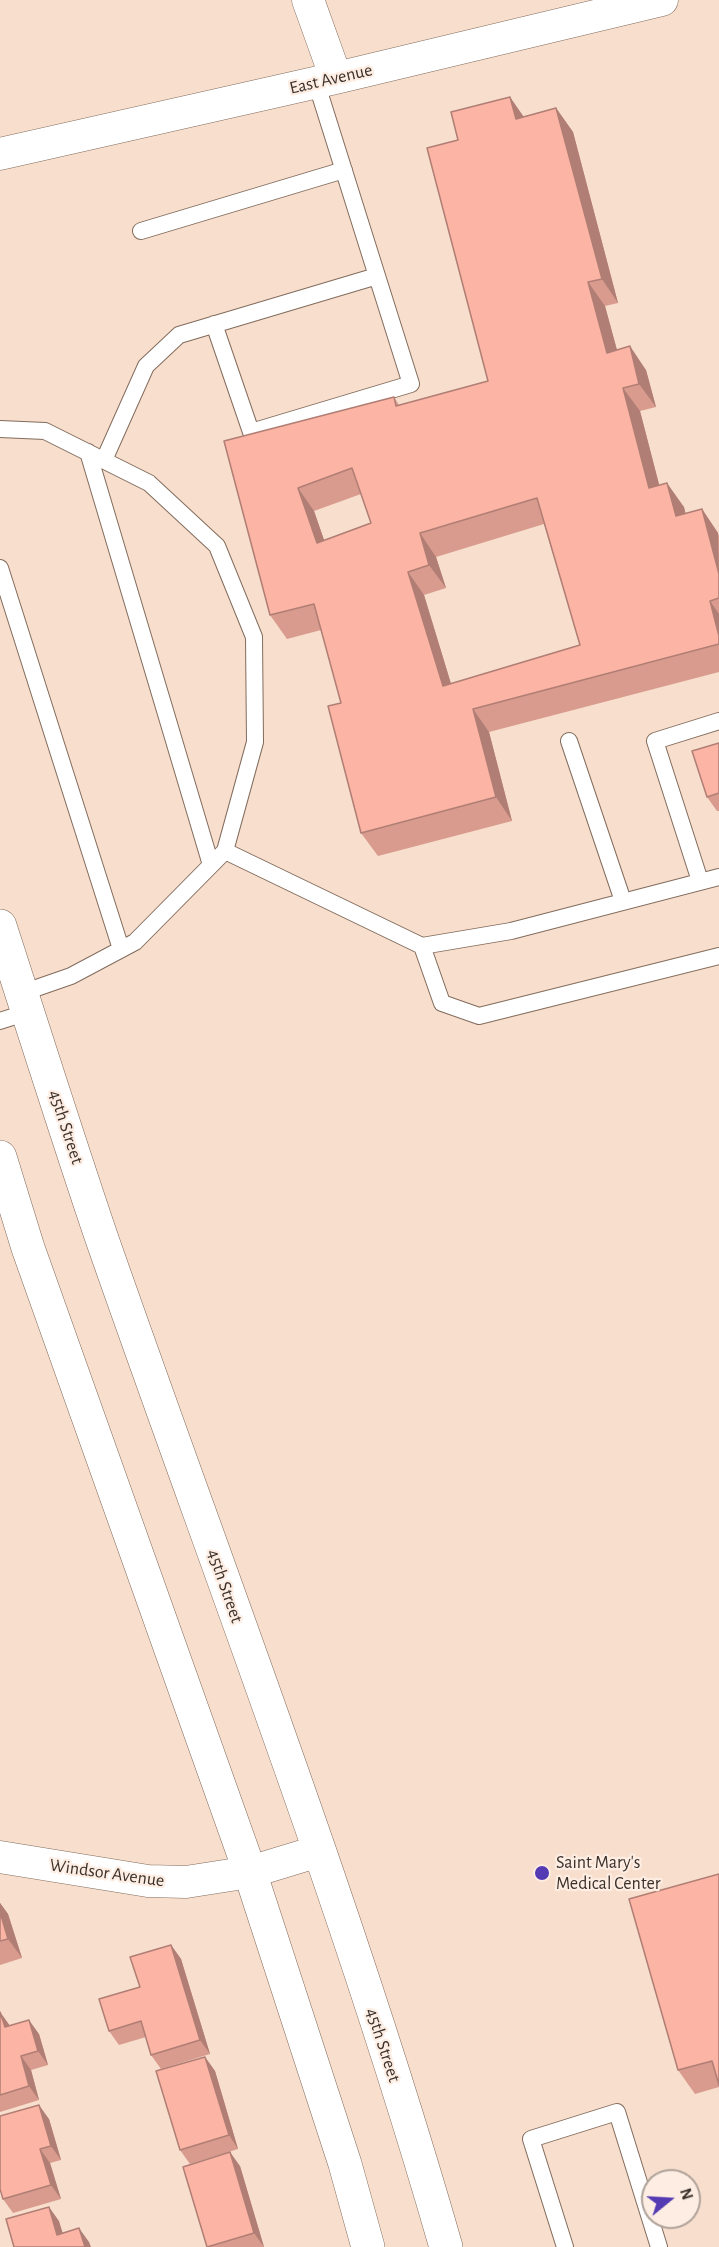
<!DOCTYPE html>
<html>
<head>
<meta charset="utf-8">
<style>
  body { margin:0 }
  #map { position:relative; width:719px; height:2247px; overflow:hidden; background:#f7decd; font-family:"Alegreya Sans",sans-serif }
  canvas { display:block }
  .north { position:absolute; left:641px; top:2169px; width:60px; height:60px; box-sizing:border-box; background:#fdede3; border:2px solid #afa299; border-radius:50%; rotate:72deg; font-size:16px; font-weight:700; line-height:24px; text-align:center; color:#3b312b }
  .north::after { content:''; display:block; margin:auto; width:21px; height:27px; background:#553bb3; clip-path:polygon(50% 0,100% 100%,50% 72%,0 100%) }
</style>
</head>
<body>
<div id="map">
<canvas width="719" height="2247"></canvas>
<div class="north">N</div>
</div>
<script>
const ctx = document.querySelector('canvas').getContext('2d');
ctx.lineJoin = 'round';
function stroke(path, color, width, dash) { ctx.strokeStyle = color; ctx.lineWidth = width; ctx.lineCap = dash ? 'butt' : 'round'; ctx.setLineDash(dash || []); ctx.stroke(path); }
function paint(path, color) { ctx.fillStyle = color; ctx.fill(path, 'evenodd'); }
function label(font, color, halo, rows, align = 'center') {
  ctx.font = font + ' "Alegreya Sans",sans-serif'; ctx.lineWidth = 4.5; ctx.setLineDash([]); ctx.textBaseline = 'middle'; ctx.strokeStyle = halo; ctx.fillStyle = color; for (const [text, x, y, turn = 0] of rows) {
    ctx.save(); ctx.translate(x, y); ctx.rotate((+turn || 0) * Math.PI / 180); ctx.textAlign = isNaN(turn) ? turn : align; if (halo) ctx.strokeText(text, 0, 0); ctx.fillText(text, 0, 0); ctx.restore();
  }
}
const lane = new Path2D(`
  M141 231 344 170
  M214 324 251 432 411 384 377 276
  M0 429 45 431 149 483 217 546 254 637 255 742 225 851 135 942 71 976 22 993
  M88 452 211 865
  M104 460 146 366 179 335 377 276 316 82
  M0 568 121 949
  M569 741 623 901
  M225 851 422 946 511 931 719 877
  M700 881 655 741 719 721
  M422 946 442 1003 479 1016 719 956
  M0 1021 28 1012
  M565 2247 531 2139 617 2112 659 2247`);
const street = new Path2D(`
  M308 0 336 78
  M0 154 336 78 662 0
  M0 1857 148 1881 186 1882 250 1872 319 1851`);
const secondary = new Path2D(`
  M0 926C34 1031 67 1136 102 1239 219 1574 348 1906 446 2247
  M0 1157 28 1248 250 1872 345 2164 368 2247`);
const wall = new Path2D(`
  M556 108 573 132 618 303 605 306 617 350 646 370 656 407 640 411 659 485 684 507 685 514 702 509 718 533 719 536V672L489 732 512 821 378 856 361 833 341 703 321 630 287 639 270 615 224 441 394 397 399 405 488 381 458 140 524 117ZM361 494 371 523 324 540 314 511ZM544 524 580 645 451 684 424 595 446 588 436 557Z
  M719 743V811H717L707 797Z
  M719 1874V2087L695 2094 678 2070Z
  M0 1903 8 1914 22 1958 0 1965Z
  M171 1945 181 1959 210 2054 161 2069 151 2055 146 2037 119 2045 109 2031 140 1987Z
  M0 2012 10 2026 39 2034 48 2065 31 2070 39 2100 0 2112Z
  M205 2057 215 2071 238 2149 190 2164 180 2150Z
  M49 2119 61 2160 50 2163 61 2199 13 2213 3 2199Z
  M240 2166 264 2247H207Z`);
const shadedWall = new Path2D(`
  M510 97 526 120 516 119Z
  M556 108 573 132 618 303 602 279Z
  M588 282 605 306 624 376 607 353Z
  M630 346 646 370 656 407 639 384Z
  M623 388 640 411 666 511 649 488Z
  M667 483 684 507 692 539 676 516Z
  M298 488 314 511 333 566 317 543Z
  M702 509 718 533 719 574Z
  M420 533 436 557 446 588 429 565Z
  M408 572 424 595 459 710 443 686Z
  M710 601 719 614V636Z
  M473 709 489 732 512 821 496 797Z
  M0 1903 8 1914 22 1958 8 1939 0 1912Z
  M171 1945 181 1959 210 2054 200 2040Z
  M0 2012 10 2026 5 2027Z
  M29 2020 39 2034 48 2065 38 2051Z
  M21 2056 31 2070 39 2100 29 2086Z
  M205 2057 215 2071 238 2149 229 2135Z
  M39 2105 49 2119 61 2160 51 2146Z
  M40 2149 50 2163 61 2199 51 2185Z
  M230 2152 240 2166 264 2247 254 2233Z
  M49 2207 59 2221 67 2247 57 2235Z
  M79 2228 89 2242 91 2247H85Z`);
const building = new Path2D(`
  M510 97 516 119 556 108 602 279 588 282 607 353 630 346 639 384 623 388 649 488 667 483 676 516 702 509 719 574V598L710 601 719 636V644L473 709 496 797 361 833 328 706 341 703 314 604 270 615 224 441 394 397 396 406 488 381 427 148 458 140 451 112ZM352 468 371 523 317 543 298 488ZM537 498 580 645 443 686 408 572 429 565 420 533Z
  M719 743V793L707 797 692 751Z
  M719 1874V2085L712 2061 678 2070 629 1899Z
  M0 1912 8 1939 0 1941Z
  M171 1945 200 2040 151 2055 141 2021 109 2031 99 1999 140 1987 130 1957Z
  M0 2012 5 2027 29 2020 38 2051 21 2056 29 2086 0 2095Z
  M205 2057 229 2135 180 2150 156 2071Z
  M39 2105 51 2146 40 2149 51 2185 3 2199 0 2189V2116Z
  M230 2152 254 2233 207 2247 183 2167Z
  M49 2207 57 2235 79 2228 85 2247H14L6 2219Z`);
const markers = [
  [542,1873,8,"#553bb3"]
];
const streetNames = [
  ["East Avenue",331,79,-13],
  ["45th Street",66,1127,72],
  ["45th Street",225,1586,71],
  ["Windsor Avenue",107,1873,8],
  ["45th Street",383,2045,72]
];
const poiNames = [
  ["Saint Mary's",556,1863],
  ["Medical Center",556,1884]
];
stroke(lane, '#826c5d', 18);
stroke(street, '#826c5d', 33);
stroke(secondary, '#826c5d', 34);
stroke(lane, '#fff', 16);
stroke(street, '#fff', 32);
stroke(secondary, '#fff', 33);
paint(wall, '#d99b8e');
paint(shadedWall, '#b07e74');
paint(building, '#fcb4a5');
stroke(building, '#b07e74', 1.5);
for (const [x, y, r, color] of markers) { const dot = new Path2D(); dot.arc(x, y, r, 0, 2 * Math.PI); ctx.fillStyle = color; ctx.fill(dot); stroke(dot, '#fdede3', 2); }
label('18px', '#3b312b', '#fdede3', streetNames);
label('18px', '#3b312b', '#fdede3', poiNames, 'left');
</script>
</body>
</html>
